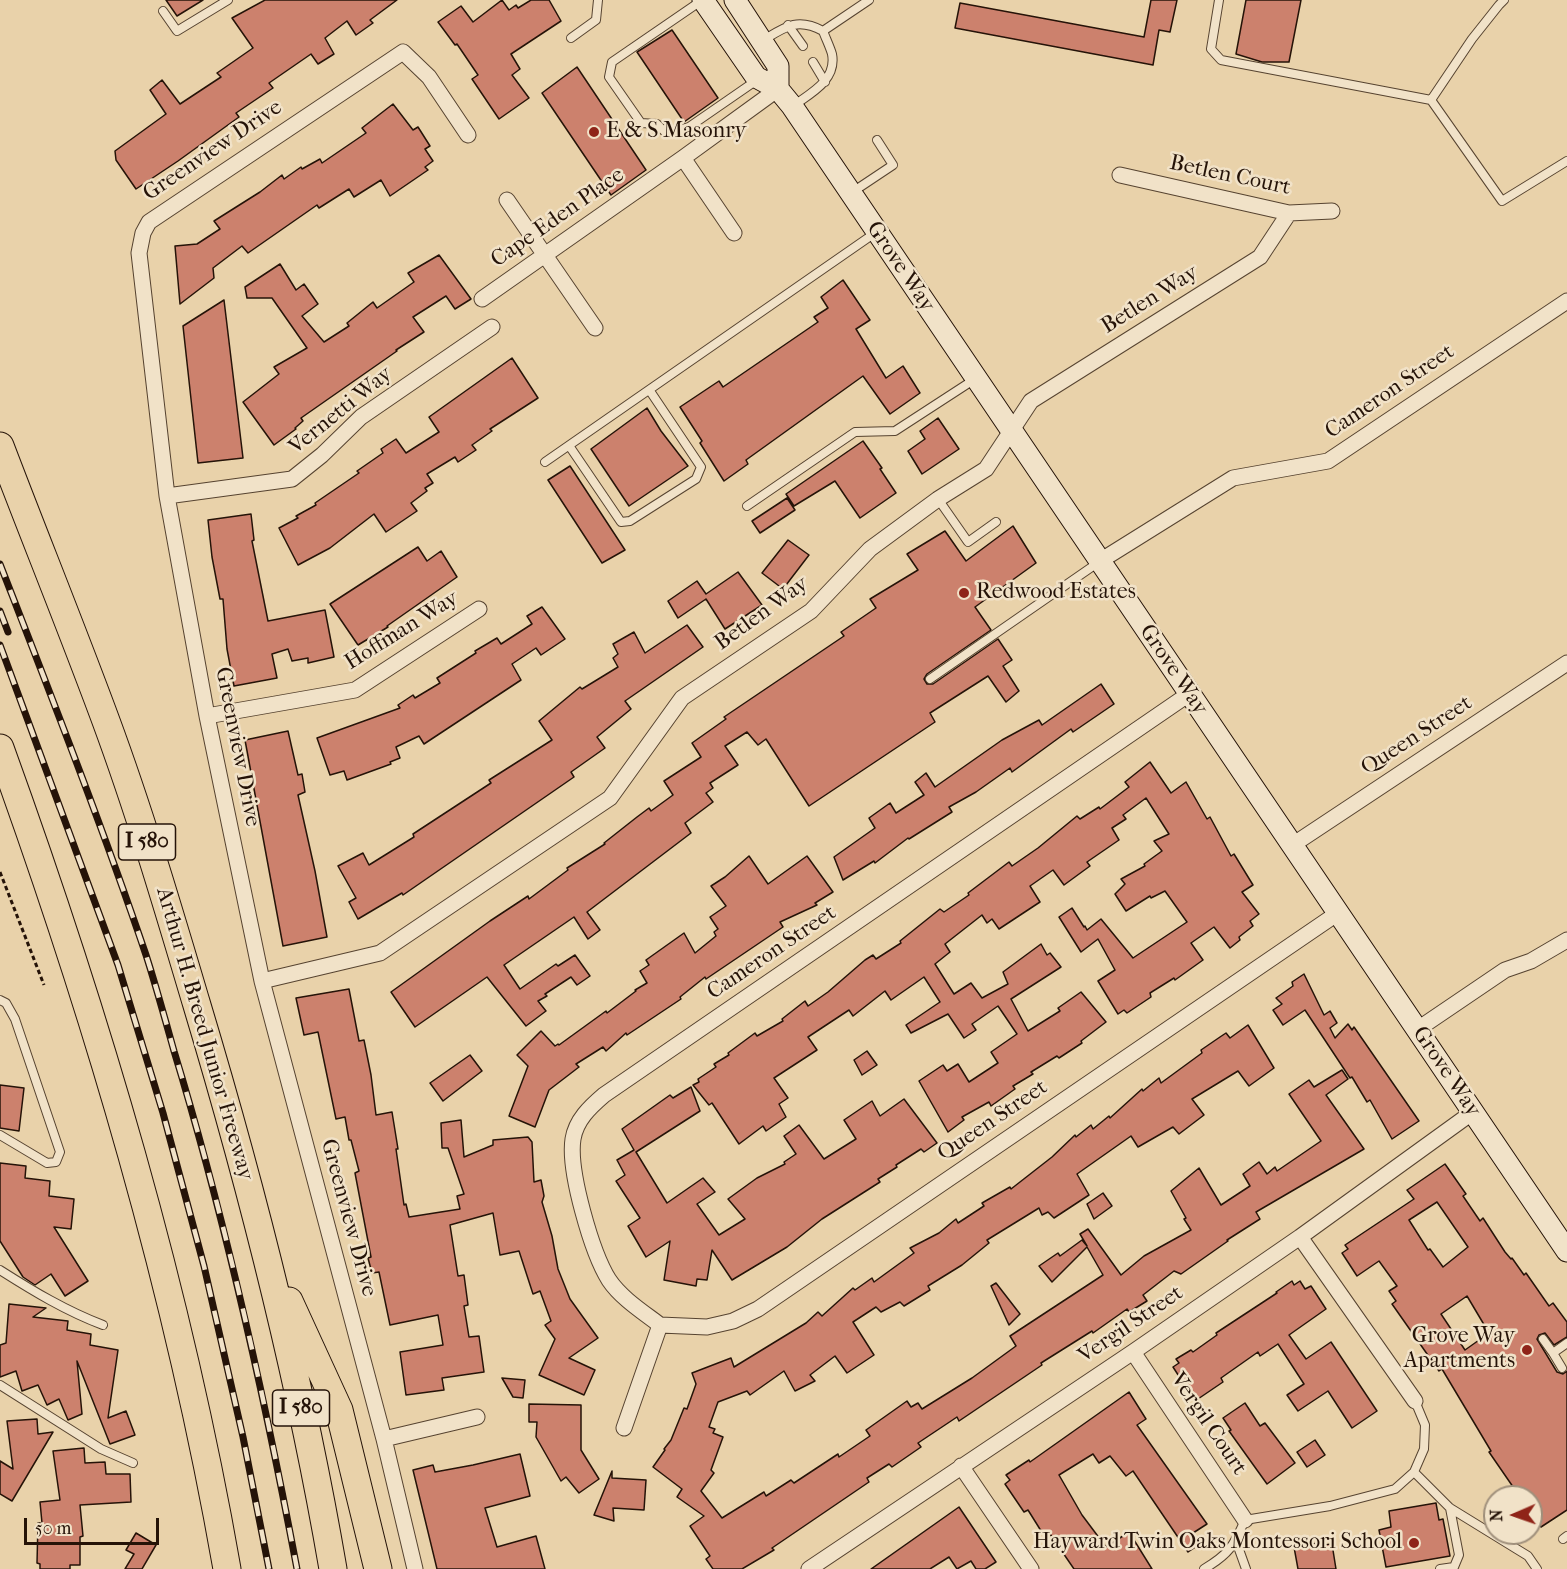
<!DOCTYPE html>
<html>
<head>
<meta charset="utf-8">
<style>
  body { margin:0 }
  #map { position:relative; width:1567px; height:1569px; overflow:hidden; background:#e9d2aa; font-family:"IM FELL French Canon",serif }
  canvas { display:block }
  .north { position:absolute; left:1483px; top:1485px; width:60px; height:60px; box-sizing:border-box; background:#f1e2c8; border:2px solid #9f8f7b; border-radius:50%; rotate:268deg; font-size:16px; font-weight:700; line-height:24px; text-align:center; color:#251308 }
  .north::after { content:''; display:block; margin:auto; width:21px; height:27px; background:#8f2418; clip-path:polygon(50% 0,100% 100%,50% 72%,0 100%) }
  .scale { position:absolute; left:24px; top:1518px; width:135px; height:27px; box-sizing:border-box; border:3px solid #251308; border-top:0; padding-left:8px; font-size:18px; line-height:21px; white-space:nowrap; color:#251308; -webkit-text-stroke:4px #f1e2c8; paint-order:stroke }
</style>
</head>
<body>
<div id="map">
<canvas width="1567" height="1569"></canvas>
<div class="north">N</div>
<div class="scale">50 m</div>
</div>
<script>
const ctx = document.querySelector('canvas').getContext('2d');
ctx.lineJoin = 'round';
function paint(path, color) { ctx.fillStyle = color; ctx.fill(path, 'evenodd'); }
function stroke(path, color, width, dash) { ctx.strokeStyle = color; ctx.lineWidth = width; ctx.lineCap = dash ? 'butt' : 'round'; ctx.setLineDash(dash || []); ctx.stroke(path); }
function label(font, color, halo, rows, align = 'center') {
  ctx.font = font + ' "IM FELL French Canon",serif'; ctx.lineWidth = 5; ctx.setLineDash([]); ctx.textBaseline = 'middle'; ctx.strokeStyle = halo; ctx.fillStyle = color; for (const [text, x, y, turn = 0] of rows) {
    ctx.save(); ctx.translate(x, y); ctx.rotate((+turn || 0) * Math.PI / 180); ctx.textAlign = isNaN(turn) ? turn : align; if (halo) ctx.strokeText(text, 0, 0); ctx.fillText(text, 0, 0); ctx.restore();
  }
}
const building = new Path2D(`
  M166 0H203L177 16Z
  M265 0H397L370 20 373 23 356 35 347 21 325 38 334 54 318 64 311 54 269 83 273 88 236 113 239 117 178 161 136 189 116 160 115 151 166 114 150 90 162 80 180 104 221 77 217 73 253 48 232 18Z
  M502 0 509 10 516 5 518 8 531 0H549L561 21 511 54 520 69 512 75 529 98 499 119 472 79 478 75 457 44 455 45 438 22 461 6 473 22Z
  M1151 0H1177L1170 32 1159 30 1153 65 955 28 960 3 1144 37Z
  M1246 0H1301L1289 62H1262L1236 54Z
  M672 30 718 98 684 122 637 52Z
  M577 67 646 170 611 195 542 93Z
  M393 104 413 130 418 127 430 146 425 149 433 161 425 167 428 170 390 196 381 180 354 197 349 189 319 208 317 205 248 253 242 246 213 268 214 278 180 304 175 246 197 244 220 229 214 221 260 192 282 175 284 179 301 167 302 169 320 159 322 163 366 133 362 128Z
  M439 255 471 299 455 309 446 296 413 317 424 332 396 350 397 351 301 418 303 421 295 428 296 429 274 445 243 402 279 374 274 367 307 348 272 298H247L245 287 280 264 296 290 304 284 318 304 302 316 324 342 349 326 347 323 373 302 377 308 414 282 408 273Z
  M843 280 870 320 856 329 886 378 903 366 920 393 890 414 863 376 746 460 748 464 724 481 700 443 702 441 680 407 719 381 723 387 818 322 814 317 828 308 821 297Z
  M224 300 243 458 198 463 183 326Z
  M512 358 538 398 490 429 492 431 472 445 476 450 458 462 455 457 427 474 433 483 425 488 427 491 411 503 417 511 386 532 374 514 330 548 298 565 279 528 298 518 296 516 316 505 315 503 359 473 357 471 383 453 381 449 396 439 406 453 439 432 429 417Z
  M647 408 661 431 688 466 629 506 591 449Z
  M938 418 959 449 922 474 908 451 925 439 920 431Z
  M863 441 882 468 880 469 896 493 860 518 835 481 794 506 786 494Z
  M570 466 625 550 602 563 548 480Z
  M787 498 795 510 760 533 752 521Z
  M251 514 254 540 252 541 268 621 325 610 334 657 308 663V658L292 661 288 649 272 654 277 678 234 686 227 649 223 599H220L212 557 208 520Z
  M1013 526 1036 563 975 607 991 630 927 674 924 679 927 684H933L998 639 1012 660 1003 666 1019 691 1006 702 988 676 930 713 935 722 809 806 766 739 758 745 747 732 725 746 738 765 710 783 713 788 706 793 713 802 685 823 691 833 587 912 600 930 588 939 574 917 504 965 520 989 556 964 558 966 575 955 590 976 577 985 571 977 545 994 547 996 538 1001 546 1011 526 1026 487 977 415 1027 391 992 490 921 528 896 529 899 568 870 567 868 605 844 604 843 637 817 649 808 651 811 673 795 664 781 701 757 692 743 726 719 724 717 844 636 841 632 876 608 870 599 918 570 907 554 945 531 966 561Z
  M788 540 809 555 783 589 762 573Z
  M418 547 427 561 441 551 457 577 387 626 388 627 358 645 330 604Z
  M738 572 762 605 725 629 706 599 678 618 668 601 697 581 706 594Z
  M542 607 565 639 541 655 536 648 512 664 521 680 424 744 419 736 396 747 400 758 390 762 391 764 347 780 344 771 330 775 317 738 400 708 398 705 413 695 415 698 440 683 437 678 476 653 475 651 497 638 501 644 532 624 527 616Z
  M687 625 703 647 625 701 631 709 597 737 605 748 571 772 574 777 403 895 402 893 358 919 349 902 356 898 338 866 363 853 369 865 414 837 413 834 491 783 489 780 552 740 539 721 580 687 582 689 618 667 613 658 618 654 613 644 634 632 645 653Z
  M1101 684 1114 704 1073 732 1071 729 1012 772 1010 768 976 792 949 807 952 812 909 839 908 838 875 863 874 861 843 880 834 857 875 828 869 818 890 803 896 813 924 795 915 782 926 773 935 787 1002 740 1039 720 1042 725Z
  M288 731 298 775 302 774 305 792 298 795 315 871 327 937 283 946 245 740Z
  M1150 762 1171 793 1186 782 1207 819 1210 817 1231 856 1234 854 1253 885 1242 892 1259 914 1250 921 1253 926 1239 937 1240 940 1230 948 1214 927 1191 943 1203 960 1175 980 1174 978 1150 993 1151 997 1127 1013 1124 1010 1118 1014 1098 981 1115 970 1098 939 1081 952 1059 917 1072 908 1084 927 1085 926 1087 930 1101 919 1133 958 1187 922 1165 891 1151 898 1150 896 1126 911 1115 894 1125 884 1121 879 1145 866 1144 864 1162 851 1154 841 1169 834 1146 798 1123 815 1126 819 1112 828 1119 840 1087 862 1090 866 1064 885 1053 870 1030 886 1040 902 999 929 992 919 987 923 982 915 945 944 950 952 935 964 954 994 971 983 982 998 1008 984 1003 972 1041 944 1047 955 1050 953 1061 967 1011 999 1028 1031 1060 1011 1058 1008 1081 992 1106 1022 1081 1041 1082 1043 1059 1058 1057 1056 1031 1072 1033 1074 1013 1086 1015 1089 991 1106 989 1102 962 1117 964 1120 948 1132 919 1081 943 1065 947 1071 958 1064 969 1082 998 1063 991 1052 1017 1034 998 1006 972 1024 976 1030 964 1038 948 1014 911 1033 906 1025 940 1002 924 977 891 1000 885 991 853 1016 849 1010 808 1037 817 1050 774 1078 788 1098 779 1104 786 1117 766 1131 763 1126 739 1144 712 1103 709 1105 693 1085 699 1082 698 1079 716 1067 714 1064 729 1055 728 1053 755 1033 757 1036 783 1021 782 1019 805 1001 808 1006 828 992 865 960 873 955 876 959 901 943 900 941 940 909 944 912 969 895 968 893 1009 862 1012 866 1038 848 1077 816 1080 819 1099 807 1100 809 1129 787 1125 782Z
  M749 856 768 884 807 856 833 892 815 903 817 905 780 922 783 927 706 979 705 977 680 997 681 999 627 1035 626 1033 606 1051 603 1047 576 1064 579 1067 549 1090 535 1127 509 1116 528 1066 517 1055 541 1031 555 1046 558 1044 559 1045 606 1011 607 1013 636 991 635 990 647 983 640 971 649 965 646 960 684 933 695 953 716 936 714 932 718 929 710 917 726 906 711 886 725 877Z
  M1304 974 1324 1015 1330 1011 1337 1023 1330 1028 1335 1038 1348 1024 1352 1030 1354 1027 1419 1121 1392 1139 1370 1100 1367 1102 1352 1077 1350 1078 1305 1010 1283 1025 1273 1010 1282 1004 1276 998 1293 986 1292 982Z
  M349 989 359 1041 364 1040 371 1075 376 1115 392 1112 398 1149H396L404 1205 406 1204 409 1217 460 1209 457 1196 464 1194 448 1148H442L441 1123 461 1120 464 1157 493 1145V1140L528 1137 532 1142 534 1182 541 1180 544 1196 542 1202 552 1236 558 1269 570 1299 598 1338 569 1358 595 1370 584 1395 539 1375 555 1339 545 1325 551 1321 540 1291 533 1294 519 1251 500 1255 493 1213 450 1225 458 1276 464 1275 468 1305 464 1306 469 1337 479 1336 484 1372 442 1378 444 1390 406 1395 400 1352 443 1345 438 1315 390 1325 379 1272 372 1273 368 1258 371 1257 355 1173 359 1171 351 1140H349L345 1117 336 1119 318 1032 304 1035 296 998Z
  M1248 1025 1274 1068 1249 1086 1238 1071 1192 1099 1204 1115 1179 1134 1173 1127 1138 1147 1131 1136 1077 1174 1089 1195 1054 1218 1048 1212 1042 1215 1039 1208 987 1240 989 1243 962 1265 928 1286 930 1290 904 1306 900 1302 881 1312 876 1307 853 1322 874 1355 847 1373 835 1356 810 1375 815 1381 795 1391 784 1371 750 1395 747 1391 718 1402 709 1427 715 1429 713 1433 723 1437 711 1470 714 1473 701 1491 722 1518 764 1492 766 1496 791 1480 794 1483 838 1454 839 1457 870 1436 866 1430 907 1401 911 1407 918 1403 922 1409 972 1378 1016 1346 1010 1336 1103 1275 1087 1247 1052 1282 1039 1266 1058 1253 1060 1256 1082 1240 1087 1246 1080 1234 1088 1229 1121 1275 1144 1256 1191 1230 1184 1219 1186 1218 1171 1191 1199 1168 1221 1205 1250 1186 1243 1174 1259 1162 1267 1174 1275 1167 1277 1171 1321 1141 1289 1094 1309 1080 1314 1087 1342 1070 1348 1079 1326 1095 1364 1149 1256 1212 1260 1219 1227 1240 1228 1241 1181 1274 1174 1271 1143 1295 1147 1301 1129 1312 1127 1309 1093 1333 1092 1331 1041 1363 1042 1365 959 1421 957 1417 918 1443 921 1447 892 1467 889 1464 867 1478 869 1482 772 1548 774 1550 742 1569H713L706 1559 710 1556 690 1526 704 1516 677 1497 682 1489 653 1467 665 1450 664 1449 671 1440 684 1408 687 1409 696 1384 692 1373 731 1358 734 1367 806 1323 818 1312 822 1316 853 1288 855 1290 872 1278 874 1282 914 1253 910 1248 939 1233 956 1219 958 1223 984 1206 982 1203 1010 1187 1011 1189 1052 1157 1075 1135 1076 1137 1091 1125 1093 1129 1109 1116 1110 1118 1142 1089 1143 1091 1159 1078 1161 1083 1202 1053 1201 1050 1220 1037 1226 1033 1230 1038Z
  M867 1051 877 1065 862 1075 854 1060Z
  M470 1055 482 1071 443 1101 430 1083Z
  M0 1085 24 1088 19 1131 0 1128Z
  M691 1087 700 1111 636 1152 667 1203 703 1178 715 1192 697 1204 719 1235 745 1219 728 1199 757 1178 785 1164 784 1162 796 1154 784 1136 799 1125 824 1159 856 1139 844 1120 872 1101 880 1116 904 1099 937 1143 924 1152 921 1149 896 1165 897 1167 878 1179 880 1182 822 1219 787 1247 732 1280 712 1250 707 1280 697 1279 696 1286 664 1280 670 1241 646 1257 628 1226 640 1218 616 1181 625 1175 617 1160 634 1150 622 1129 670 1095 673 1098Z
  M0 1163 26 1166 25 1178 50 1181 49 1196 74 1199 71 1229 54 1227 88 1281 65 1296 51 1274 35 1285 23 1277 0 1241Z
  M1445 1164 1466 1194 1463 1196 1480 1221 1483 1218 1505 1252 1511 1259 1512 1258 1524 1275 1526 1273 1549 1306 1553 1303 1567 1322V1337L1554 1345 1545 1333 1539 1335 1537 1339 1557 1372 1563 1374 1567 1371V1510L1541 1527 1531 1513V1497H1520L1489 1452 1491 1451 1442 1369 1439 1371 1392 1304 1396 1301 1389 1291 1397 1286 1379 1261 1357 1276 1342 1253 1348 1249 1345 1245 1414 1199 1407 1190ZM1437 1202 1468 1247 1443 1267 1430 1249 1428 1250 1409 1220ZM1467 1296 1489 1333 1465 1350 1441 1314Z
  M1103 1193 1112 1206 1094 1219 1087 1204Z
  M1292 1281 1294 1285 1300 1281 1305 1289 1311 1286 1326 1309 1289 1335 1306 1359 1331 1342 1377 1411 1352 1428 1328 1391 1298 1411 1287 1395 1304 1384 1278 1344 1260 1356 1258 1352 1221 1378 1223 1382 1195 1401 1173 1367 1179 1363 1176 1359 1191 1350 1193 1352 1217 1335 1216 1333 1277 1293 1276 1292Z
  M996 1283 1020 1314 1009 1325 991 1286Z
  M9 1304 46 1308 33 1317 68 1321 67 1330 91 1334 90 1345 118 1350 108 1418 126 1411 135 1435 110 1444 77 1361 82 1414 68 1420 59 1399 47 1405 38 1385 22 1391 16 1371 0 1377V1345L6 1343Z
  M502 1378 525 1380 523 1398 513 1397Z
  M1129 1392 1146 1419 1137 1425 1207 1524 1193 1533 1200 1544 1188 1552 1133 1471 1126 1476 1110 1456 1099 1463 1093 1454 1059 1475 1082 1515 1106 1547 1129 1532 1152 1569H1074L1048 1531 1043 1534 1028 1510 1024 1512 1005 1484 1010 1480 1006 1475 1029 1460 1030 1462Z
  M1245 1403 1260 1426 1265 1423 1295 1463 1267 1484 1229 1431 1231 1430 1223 1418Z
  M529 1404 581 1405V1450L599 1479 579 1493 566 1477 561 1481 536 1437 537 1422H529Z
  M37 1419 38 1434 53 1432 12 1501 0 1494V1461L13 1469 7 1421Z
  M1315 1440 1325 1455 1307 1467 1297 1452Z
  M84 1448 85 1463 105 1462 106 1474H130L131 1502 80 1505 83 1536 80 1537V1565H70V1569H40V1564L37 1563 38 1523H42L40 1502 60 1500 53 1451Z
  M520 1454 530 1496 485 1508 497 1547 536 1536 545 1569H437L413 1470 433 1465 435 1472 473 1465Z
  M612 1471V1478L646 1480 644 1510 613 1508 614 1521 594 1515Z
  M1436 1503 1439 1520 1443 1519 1450 1556 1386 1567 1379 1530 1391 1527 1389 1511Z
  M959 1507 996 1562 985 1569H976L971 1561 957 1569 949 1557 930 1569H871Z
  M136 1533 156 1545 142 1569H125L134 1554 126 1550Z
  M1324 1542V1545L1332 1544 1336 1569H1298L1294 1547Z`);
const path = new Path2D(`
  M0 872 44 985`);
const lane = new Path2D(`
  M1219 0 1211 49 1221 60 1431 100 1502 201 1567 161
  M701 1 612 62 609 77 641 123 657 124 666 133 689 127 757 80
  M163 11 177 31 228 0
  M788 25 803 46
  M571 38 596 20 598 0
  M762 41C785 27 797 17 823 31
  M813 62 825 82
  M1431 100 1472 39 1499 5 1504 0
  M793 106C811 93 837 80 832 54 830 47 826 39 823 31L869 0
  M851 193 893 165 877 140
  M570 447 621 522 630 521 696 479 701 467 650 391
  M545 462 875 233
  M938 499 968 542 996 522
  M747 506 855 432 895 431 975 379
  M930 679 1099 562
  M0 1000 6 1003 15 1019 60 1152 56 1162 47 1163 0 1135
  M0 1270C33 1291 66 1311 103 1325
  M1543 1339 1553 1353
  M1562 1368 1553 1353 1567 1343
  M0 1385 101 1449 133 1463
  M1414 1472 1450 1508 1528 1556 1537 1569
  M1563 1539 1567 1536
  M1236 1541 1246 1569
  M1204 1569C1229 1554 1233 1547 1245 1520L1330 1506 1395 1489 1414 1472 1424 1449 1425 1425 1415 1401
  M1440 1569 1454 1567 1459 1555 1450 1508`);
const street = new Path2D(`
  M683 158 734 233
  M1120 175 1289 213 1332 211
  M507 200 595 328
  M482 299 683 158 778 89
  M167 496 292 479 322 455 361 417 492 327
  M1100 561 1233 478 1328 461 1567 301
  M207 716 355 690 479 609
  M1291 846 1567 663
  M262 981 380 953 610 798 682 698 811 611 870 549 938 499 986 469 1031 401 1260 257 1289 213
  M1418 1029 1505 970 1531 961 1567 940
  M1300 1237 1415 1401
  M660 1325C643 1312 621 1298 609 1280 592 1253 568 1171 573 1139 576 1120 590 1107 604 1095L1189 694
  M660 1325 707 1327 733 1321 758 1309 1338 913
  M1133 1352 1245 1520
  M624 1428 660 1325
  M384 1439 477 1417
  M961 1466 1031 1569
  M415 1569 384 1439 262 981 207 716 167 496 139 253 143 233 149 222 403 52 429 77 468 135
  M809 1569 1133 1352 1300 1237 1473 1112`);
const secondary = new Path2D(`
  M703 0 756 77 778 89 792 106 1567 1251
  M735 0 778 66V89`);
const highway = new Path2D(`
  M0 446C35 538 72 629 106 721 140 813 168 908 196 1002 252 1188 300 1377 333 1569
  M0 748C97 1016 178 1289 227 1569
  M289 1301 339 1410 378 1569`);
const rail = new Path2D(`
  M0 564C50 693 101 823 146 955 156 986 165 1019 174 1051 226 1221 264 1394 297 1569
  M0 611 8 632
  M0 645 118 965 163 1113 204 1266 243 1437 269 1569`);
const markers = [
  [594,132,6,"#8f2418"],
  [964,593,6,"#8f2418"],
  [1527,1350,6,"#8f2418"],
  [1414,1543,6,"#8f2418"]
];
const shields = [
  [147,842,57],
  [301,1408,57]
];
const shieldNames = [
  ["I 580",147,842],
  ["I 580",301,1408]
];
const poiNames = [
  ["E & S Masonry",606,132],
  ["Redwood Estates",976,593],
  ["Grove Way",1515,1337,"right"],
  ["Apartments",1515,1362,"right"],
  ["Hayward Twin Oaks Montessori School",1402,1543,"right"]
];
const streetNames = [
  ["Greenview Drive",213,151,-34],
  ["Betlen Court",1230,176,12],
  ["Cape Eden Place",558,218,-35],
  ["Grove Way",900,267,56],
  ["Betlen Way",1150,300,-32],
  ["Cameron Street",1390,392,-34],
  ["Vernetti Way",341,411,-39],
  ["Betlen Way",762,614,-36],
  ["Hoffman Way",402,631,-32],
  ["Grove Way",1173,670,56],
  ["Queen Street",1417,736,-33],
  ["Greenview Drive",237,747,79],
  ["Cameron Street",772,953,-34],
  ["Arthur H. Breed Junior Freeway",204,1034,74],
  ["Grove Way",1446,1072,56],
  ["Queen Street",993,1121,-34],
  ["Greenview Drive",348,1218,75],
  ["Vergil Street",1131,1325,-34],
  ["Vergil Court",1208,1424,56]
];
paint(building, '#cc816d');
stroke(building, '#251308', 1.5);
stroke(lane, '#564330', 10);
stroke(street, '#564330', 17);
stroke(secondary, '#251308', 23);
stroke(highway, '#251308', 29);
stroke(path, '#251308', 3, [4.5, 3]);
stroke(lane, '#f1e2c8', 8);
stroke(street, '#f1e2c8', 15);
stroke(secondary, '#f1e2c8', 21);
stroke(highway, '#e9d2aa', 27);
stroke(rail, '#251308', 7);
stroke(rail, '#f1e2c8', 4.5, [14]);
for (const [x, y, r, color] of markers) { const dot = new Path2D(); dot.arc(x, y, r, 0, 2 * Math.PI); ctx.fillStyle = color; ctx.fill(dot); stroke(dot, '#f1e2c8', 2); }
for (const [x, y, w] of shields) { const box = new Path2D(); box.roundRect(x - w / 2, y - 18, w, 36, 4.5); ctx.fillStyle = '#f1e2c8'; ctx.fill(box); stroke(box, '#251308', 1.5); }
label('bold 21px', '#251308', null, shieldNames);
label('22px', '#251308', '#f1e2c8', poiNames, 'left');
label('22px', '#251308', '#f1e2c8', streetNames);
</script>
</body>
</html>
